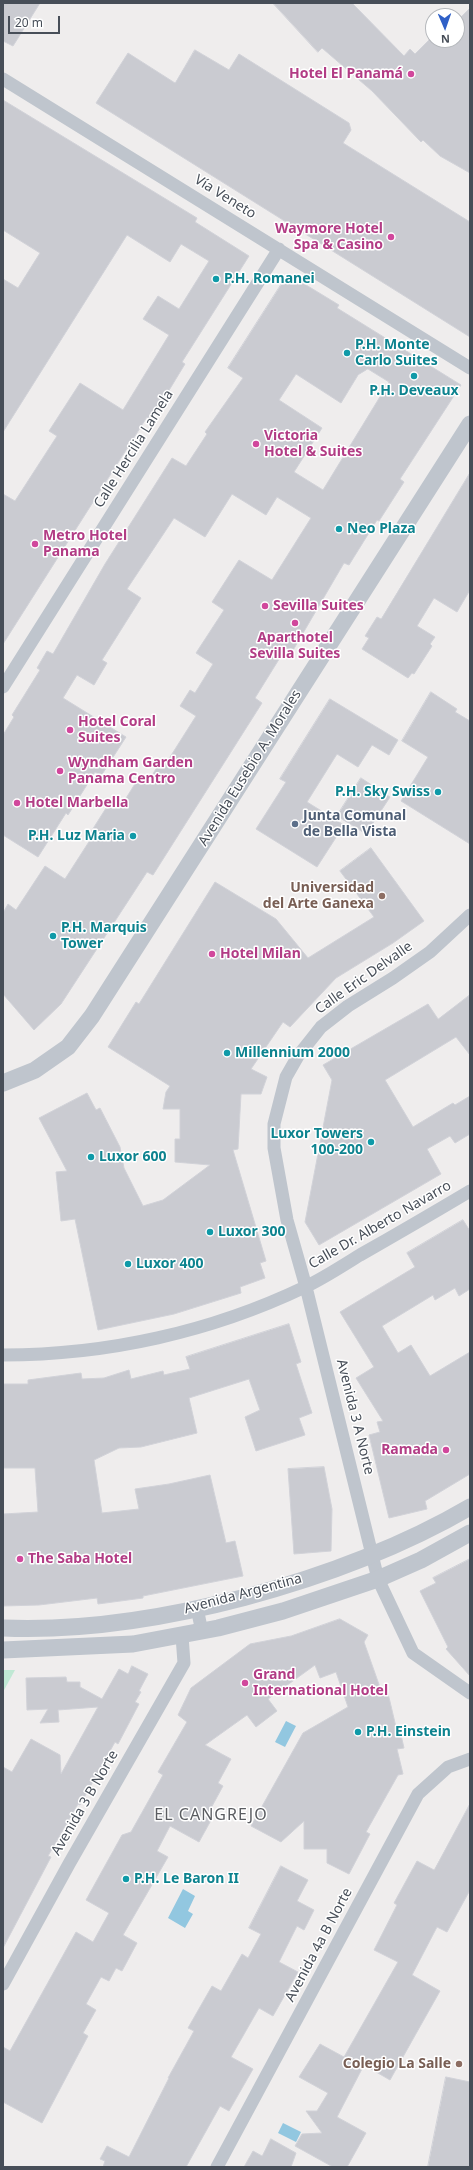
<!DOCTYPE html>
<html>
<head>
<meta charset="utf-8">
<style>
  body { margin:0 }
  #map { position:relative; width:473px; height:2170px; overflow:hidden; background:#efeded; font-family:"Noto Sans",sans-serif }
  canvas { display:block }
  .frame { position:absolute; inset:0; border:4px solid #474e58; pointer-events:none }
  .north { position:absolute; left:425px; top:8px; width:40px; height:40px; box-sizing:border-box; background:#fff; border:1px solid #b5b8bc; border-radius:50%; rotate:178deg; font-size:11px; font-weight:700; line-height:16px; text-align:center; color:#474e58 }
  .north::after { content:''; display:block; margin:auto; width:14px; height:18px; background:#2f60c7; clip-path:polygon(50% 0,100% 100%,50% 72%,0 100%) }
  .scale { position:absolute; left:8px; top:16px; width:52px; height:18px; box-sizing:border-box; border:2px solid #474e58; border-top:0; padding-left:5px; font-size:12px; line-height:14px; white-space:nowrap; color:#474e58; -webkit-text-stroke:3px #fff; paint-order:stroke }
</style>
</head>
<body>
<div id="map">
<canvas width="473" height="2170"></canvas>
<div class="frame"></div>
<div class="north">N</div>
<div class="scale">20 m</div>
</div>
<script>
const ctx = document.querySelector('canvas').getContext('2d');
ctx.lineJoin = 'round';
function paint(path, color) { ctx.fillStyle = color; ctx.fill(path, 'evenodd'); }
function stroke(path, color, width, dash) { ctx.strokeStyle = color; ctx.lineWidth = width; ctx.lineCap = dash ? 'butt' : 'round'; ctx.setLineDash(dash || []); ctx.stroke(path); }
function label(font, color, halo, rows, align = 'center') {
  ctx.font = font + ' "Noto Sans",sans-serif'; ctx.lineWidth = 3; ctx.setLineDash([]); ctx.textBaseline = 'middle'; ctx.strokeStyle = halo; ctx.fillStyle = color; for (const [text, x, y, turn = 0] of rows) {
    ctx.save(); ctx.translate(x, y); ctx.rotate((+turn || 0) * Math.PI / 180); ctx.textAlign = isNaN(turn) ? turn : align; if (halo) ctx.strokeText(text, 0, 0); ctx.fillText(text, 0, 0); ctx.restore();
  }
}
const green = new Path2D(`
  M3 1670H15L3 1692Z`);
const water = new Path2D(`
  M286 1721 296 1726 285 1747 275 1742Z
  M183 1889 195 1896 188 1911 193 1914 185 1928 168 1918Z
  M283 2123 301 2132 296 2142 278 2133Z`);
const building = new Path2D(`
  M3 3H40L13 46 3 41Z
  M273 3H352L404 56 410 49 415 54 433 36V44L437 40H457V21L470 8V173L440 156 423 140 421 142 372 91 322 48 318 52Z
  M195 50 229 70 239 54 349 123 351 130 343 143 470 222V337L96 103 128 53 175 83Z
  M3 100 197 218 195 222 249 256 182 362 185 364 151 420 147 417 3 644V494L15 501 57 436 49 431 80 383 123 410 169 335 143 319 158 296 179 309 209 261 181 244 170 262 127 235 3 432V279L18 288 40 253 3 230Z
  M288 274 339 305 337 308 461 385 400 479 404 482 379 521 377 520 349 565 344 563 292 652 286 648 255 698 262 703 153 875 147 872 61 1004 34 1030 3 994V913L8 904 16 910 45 866 65 879 92 837 89 835 113 797 123 803 138 779 147 784 160 762 165 765 196 716 180 706 190 690 195 693 213 664 196 653 224 610 212 602 239 560 272 580 311 518 277 497 266 515 232 494 205 537 174 518 127 589 141 598 102 660 107 663 94 685 77 675 63 698 126 737 101 776 95 772 68 815 66 813 38 857 3 835V735L14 717 12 715 40 670 37 668 47 651 53 654 105 564 172 458 186 466 207 434 205 432 243 378 228 368ZM368 369 389 382 323 490 294 472 322 428 279 400 296 374 341 403 358 375Z
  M470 473V590L457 612 434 598 417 626 435 637 430 644 432 646 414 674 412 673 408 678 362 649 369 638 365 636 377 617 381 619Z
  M431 692 457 709 455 712 470 721V844L401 801 428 757 402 741Z
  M330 699 398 740 389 755 372 745 358 767 337 754 307 802 344 825 317 867 256 829 286 782 280 779Z
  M361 778 390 797 366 834 337 816Z
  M371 848 424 921 393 943 336 978 290 1027 283 1022 251 1069 267 1077 261 1094H241L238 1149 233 1150 266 1261 260 1263 265 1278 240 1287 241 1293 174 1314 98 1330 75 1219 61 1221 56 1172 67 1171 39 1118 87 1093 96 1110 100 1108 120 1147 124 1168 143 1206 163 1200 210 1165 175 1162V1139H180V1109H163L166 1092 170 1086 108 1047 136 1002 139 1004 215 882 276 919 308 958 374 917 340 871Z
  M470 995V1055L456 1037 385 1080 413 1127 453 1103 455 1105 470 1096V1134L455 1143 450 1136 427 1149 441 1174 319 1245 305 1222 332 1080 323 1065 428 1004 438 1019Z
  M463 1220 470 1231V1289L459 1296 455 1288 435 1300 433 1295 382 1326 398 1353 411 1345 430 1376 470 1352V1474L425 1501 427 1509 389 1518 369 1435 380 1432 377 1422 383 1421 356 1378 374 1367 340 1312 415 1267 407 1253Z
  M289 1324 301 1362 296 1364 312 1413 299 1418 305 1435 256 1451 245 1417 260 1410 249 1379 189 1398 197 1433 141 1447 119 1448 94 1460 102 1513 139 1509 135 1489 169 1484 210 1475 226 1543 235 1541 243 1576 143 1596V1598L98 1604 97 1598 39 1605 3 1606V1514L38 1512 35 1468H3V1384H28V1380L81 1373 82 1379 104 1378 129 1370 131 1379 163 1371 164 1375 190 1369 186 1357Z
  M324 1467 332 1509 331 1551 294 1554 288 1469Z
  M470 1559V1676L446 1649 448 1647 420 1591 436 1583 433 1578Z
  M340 1619 368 1635 364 1642 382 1693 387 1689 396 1727 399 1726 404 1748 397 1749 403 1774 398 1775 366 1832 370 1834 349 1874 327 1863V1849H304V1821L281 1842 251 1826 303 1733 348 1707 336 1672 320 1678 315 1665 268 1699 277 1711 256 1727 247 1715 205 1745 231 1759 218 1783 223 1786 210 1810 215 1813 199 1842 170 1826 157 1851 168 1857 123 1935 137 1943 122 1971 116 1968 109 1981 101 1977 86 2004 96 2010 83 2033 88 2036 42 2123 3 2102V2047L10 2051 76 1932 93 1942 109 1913 86 1900 122 1835 131 1832 163 1775 158 1772 187 1722 178 1715 191 1688 250 1644 291 1636Z
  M132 1666 148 1674 139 1691 141 1692 135 1702 139 1704 118 1744 115 1742 80 1805 78 1804 48 1856 51 1857 3 1948V1767L12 1772 31 1739 60 1755 61 1774 98 1707 58 1710 59 1722 40 1723 48 1709 27 1710 26 1678 66 1677 67 1682H80V1687L102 1699 119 1669 128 1674Z
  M470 1804V1890L447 1932 437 1927 412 1975 440 1991 390 2080 364 2065 337 2117 366 2133 347 2167H333L295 2146 302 2134 322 2133 306 2111H317L328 2093 299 2077 320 2044 344 2057 398 1962 374 1950 397 1905 394 1903 417 1861 434 1870Z
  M281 1866 308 1880 297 1901 314 1910 304 1930 297 1926 279 1962 298 1972 273 2016 259 2008 231 2057 253 2069 229 2111 220 2106 186 2167H103L105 2161 100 2159 107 2146 129 2157 169 2078H168L194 2031 188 2028 212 1986 221 1991 242 1954 248 1958 261 1934 249 1928Z
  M446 2077 470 2082V2167H428Z
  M271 2139 296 2153 291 2167H244L253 2151 262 2156Z`);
const minor = new Path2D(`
  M3 79 470 368
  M3 687 279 249
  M470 915 430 952 393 978 348 1006 321 1027 298 1056 286 1077 274 1124V1148L287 1220 306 1287 378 1579 413 1653 470 1693
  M3 1355C107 1355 211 1332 305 1287 324 1278 342 1266 360 1255 397 1234 433 1213 470 1191
  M197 1608 202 1632
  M3 1984 69 1864 184 1663 182 1636
  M217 2167 418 1794 448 1767 470 1759`);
const tertiary = new Path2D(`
  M3 1083 35 1070 68 1047 92 1016 470 424
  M3 1628C149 1634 344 1581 470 1507
  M3 1650 133 1644 218 1628 283 1611 378 1579 421 1560 470 1533`);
const markers = [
  [411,74,4,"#d1479c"],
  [391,237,4,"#d1479c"],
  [216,279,4,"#0f9aa8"],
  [347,353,4,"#0f9aa8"],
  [414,376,4,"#0f9aa8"],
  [256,444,4,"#d1479c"],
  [339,529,4,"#0f9aa8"],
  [35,544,4,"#d1479c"],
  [265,606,4,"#d1479c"],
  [295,623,4,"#d1479c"],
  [70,730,4,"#d1479c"],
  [60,771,4,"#d1479c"],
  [438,792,4,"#0f9aa8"],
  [17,803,4,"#d1479c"],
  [295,824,4,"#5c6f8a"],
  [133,836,4,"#0f9aa8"],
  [382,896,4,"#8d6e63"],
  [53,936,4,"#0f9aa8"],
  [212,954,4,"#d1479c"],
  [227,1053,4,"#0f9aa8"],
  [371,1142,4,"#0f9aa8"],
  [91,1157,4,"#0f9aa8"],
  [210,1232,4,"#0f9aa8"],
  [128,1264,4,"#0f9aa8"],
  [446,1450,4,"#d1479c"],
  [20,1559,4,"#d1479c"],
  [245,1683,4,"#d1479c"],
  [358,1732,4,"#0f9aa8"],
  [126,1879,4,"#0f9aa8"],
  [459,2064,4,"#8d6e63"]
];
const hotelNames = [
  ["Hotel El Panamá",403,74,"right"],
  ["Waymore Hotel",383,229,"right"],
  ["Spa & Casino",383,245,"right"],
  ["Victoria",264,436],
  ["Hotel & Suites",264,452],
  ["Metro Hotel",43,536],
  ["Panama",43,552],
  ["Sevilla Suites",273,606],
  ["Aparthotel",295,638,"center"],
  ["Sevilla Suites",295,654,"center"],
  ["Hotel Coral",78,722],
  ["Suites",78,738],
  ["Wyndham Garden",68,763],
  ["Panama Centro",68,779],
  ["Hotel Marbella",25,803],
  ["Hotel Milan",220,954],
  ["Ramada",438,1450,"right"],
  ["The Saba Hotel",28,1559],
  ["Grand",253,1675],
  ["International Hotel",253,1691]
];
const streetNames = [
  ["Vía Veneto",225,197,32],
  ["Calle Hercilia Lamela",134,449,-58],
  ["Avenida Eusebio A. Morales",250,768,-58],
  ["Calle Eric Delvalle",364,978,-35],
  ["Calle Dr. Alberto Navarro",380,1225,-30],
  ["Avenida 3 A Norte",355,1417,76],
  ["Avenida Argentina",243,1594,-15],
  ["Avenida 3 B Norte",85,1803,-60],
  ["Avenida 4a B Norte",319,1945,-62]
];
const cultureNames = [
  ["P.H. Romanei",224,279],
  ["P.H. Monte",355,345],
  ["Carlo Suites",355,361],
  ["P.H. Deveaux",414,391,"center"],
  ["Neo Plaza",347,529],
  ["P.H. Sky Swiss",430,792,"right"],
  ["P.H. Luz Maria",125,836,"right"],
  ["P.H. Marquis",61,928],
  ["Tower",61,944],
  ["Millennium 2000",235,1053],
  ["Luxor Towers",363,1134,"right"],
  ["100-200",363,1150,"right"],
  ["Luxor 600",99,1157],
  ["Luxor 300",218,1232],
  ["Luxor 400",136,1264],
  ["P.H. Einstein",366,1732],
  ["P.H. Le Baron II",134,1879]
];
const serviceNames = [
  ["Junta Comunal",303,816],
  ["de Bella Vista",303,832]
];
const educationNames = [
  ["Universidad",374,888],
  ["del Arte Ganexa",374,904],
  ["Colegio La Salle",451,2064]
];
const quarterNames = [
  ["EL CANGREJO",211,1815]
];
paint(green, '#c0e8d4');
paint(water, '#92c7e0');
paint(building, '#cacbd1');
stroke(building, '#d1d2d8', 1);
stroke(minor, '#bfc5cd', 13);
stroke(tertiary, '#bfc5cd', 17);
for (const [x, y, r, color] of markers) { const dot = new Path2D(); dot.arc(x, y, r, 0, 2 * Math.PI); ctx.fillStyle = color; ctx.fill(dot); stroke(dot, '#fff', 1.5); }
label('bold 14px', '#b23c85', '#fff', hotelNames, 'left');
label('14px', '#474e58', '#fff', streetNames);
label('bold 14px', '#0d838f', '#fff', cultureNames, 'left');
label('bold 14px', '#4e5e75', '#fff', serviceNames, 'left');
label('bold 14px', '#785e54', '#fff', educationNames, 'right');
ctx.letterSpacing = '1px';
label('16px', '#5a5c61', '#fff', quarterNames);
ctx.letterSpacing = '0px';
</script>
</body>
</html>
